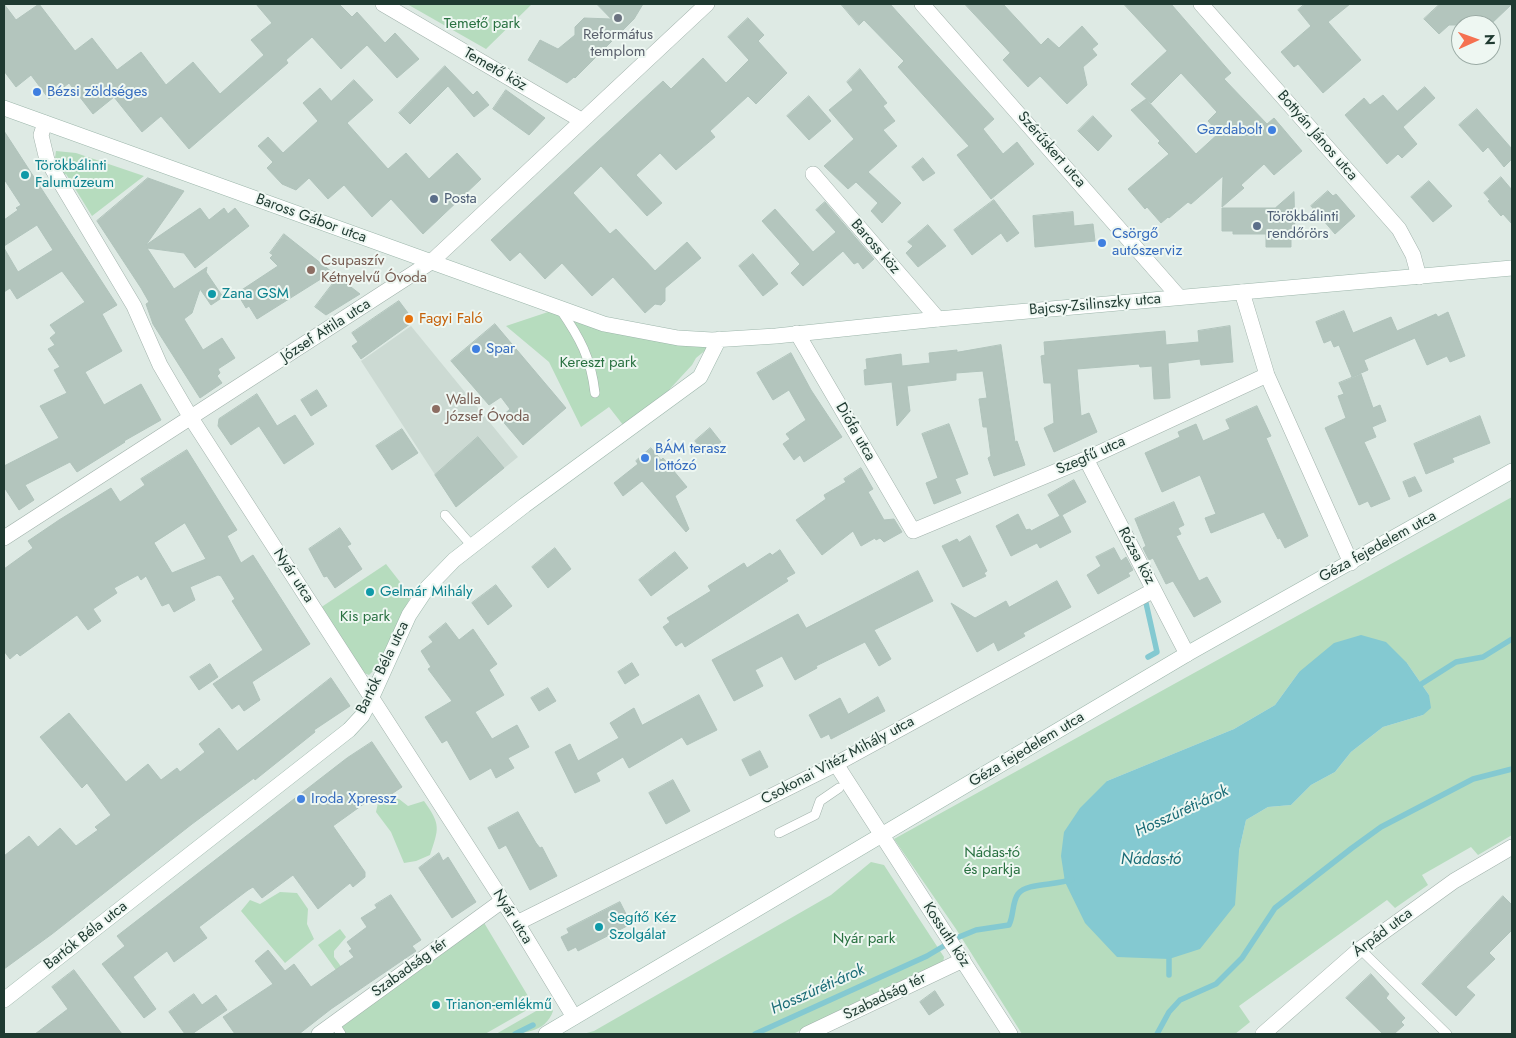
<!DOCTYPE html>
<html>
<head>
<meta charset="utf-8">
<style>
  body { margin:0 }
  #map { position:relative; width:1516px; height:1038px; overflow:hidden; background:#deeae4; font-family:Jost,sans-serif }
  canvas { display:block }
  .frame { position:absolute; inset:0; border:5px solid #1f3a31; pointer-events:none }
  .north { position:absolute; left:1451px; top:15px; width:50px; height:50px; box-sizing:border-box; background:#eef7f2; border:1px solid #9baba5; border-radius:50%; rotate:88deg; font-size:14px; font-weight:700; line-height:20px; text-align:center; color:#1f3a31 }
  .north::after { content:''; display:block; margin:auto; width:18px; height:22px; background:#f57151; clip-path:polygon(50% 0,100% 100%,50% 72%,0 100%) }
</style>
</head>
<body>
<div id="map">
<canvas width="1516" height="1038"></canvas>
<div class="frame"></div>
<div class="north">N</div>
</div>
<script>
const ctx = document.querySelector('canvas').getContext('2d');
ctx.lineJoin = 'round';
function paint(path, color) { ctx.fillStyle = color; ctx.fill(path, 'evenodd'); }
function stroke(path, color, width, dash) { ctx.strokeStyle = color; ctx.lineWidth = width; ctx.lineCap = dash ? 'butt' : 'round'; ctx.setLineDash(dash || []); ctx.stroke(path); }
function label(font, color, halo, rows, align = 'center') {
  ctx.font = font + ' Jost,sans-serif'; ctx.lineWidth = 4; ctx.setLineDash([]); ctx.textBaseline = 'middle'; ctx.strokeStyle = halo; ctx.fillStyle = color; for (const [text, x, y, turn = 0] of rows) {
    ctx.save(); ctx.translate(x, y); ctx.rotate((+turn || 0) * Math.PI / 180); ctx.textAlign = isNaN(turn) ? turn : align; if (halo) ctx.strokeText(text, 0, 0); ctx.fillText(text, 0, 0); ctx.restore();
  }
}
const built = new Path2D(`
  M411 326 518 457 456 507 361 361Z`);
const green = new Path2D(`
  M407 4H532L486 49Z
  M56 151 76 153 144 176 92 216 66 174 62 177 55 158Z
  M560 308 719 339 696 358 692 365 642 419 627 430 609 407 581 427 549 362 506 326Z
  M1512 497V835L1478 855 1471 847 1422 875 1428 885 1395 908 1387 900 1239 1006 1250 1022 1235 1034H1022L956 929 894 839ZM1407 663 1429 695 1423 715 1383 727 1351 752 1335 772 1311 785 1291 805 1268 807 1246 820 1239 851 1107 781 1234 729 1275 705 1299 672Z
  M386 564 411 596 376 668 369 675 364 673 320 608Z
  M392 798 399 799 408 806 424 801C441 825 439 828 430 855L416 861 404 863 391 832 376 812 378 803Z
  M871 862 884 865 944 957 943 963 793 1034H583L594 1031 831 895Z
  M280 892 297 893 308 909 307 924 314 939 285 963 241 911 250 900 260 904Z
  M483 921 534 1006 485 1034H332Z
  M340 929 346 937 334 951V957L357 988 353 994 318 945Z
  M550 1003 553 1011C545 1035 517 1034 496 1034Z`);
const water = new Path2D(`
  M1361 635 1386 642 1407 663 1429 695 1431 708 1423 715 1383 727 1351 752 1335 772 1311 785 1291 805 1268 807 1246 820 1239 851 1235 905 1200 949 1169 959 1117 957 1085 923 1065 882 1061 856 1064 832 1080 808 1107 781 1234 729 1275 705 1299 672 1334 643Z`);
const stream = new Path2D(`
  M1146 603 1157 652 1148 657
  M1415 688 1456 662 1483 657 1512 639
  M1169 959V975
  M515 1034 533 1025
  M755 1034 927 956 959 937 976 930 1009 925C1014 915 1012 902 1018 894 1027 882 1058 886 1072 879
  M1157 1034 1169 1012 1180 1000 1216 984 1242 958 1275 908 1352 848 1381 827 1473 779 1512 769`);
const building = new Path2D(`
  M4 4 16 20 39 4 75 51 92 38 117 70 141 52 166 85 193 62 220 94 264 55 251 40 272 23 256 4H339L352 17 357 12 385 43 395 33 419 59 397 78 367 45 341 69 312 37 286 60 288 63 189 149 161 116 142 132 114 97 93 114 69 83 49 99 31 75 16 87 4 71Z
  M597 4H643L634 19 575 78 574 77 567 83 528 60 540 40 558 49 575 35V27L584 18 611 19Z
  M841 4H890L994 119 983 129 1003 154 1017 142 1034 164 991 199 957 155 969 146 898 67 904 61 864 20 859 25Z
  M965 4H1003L1041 45 1048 38 1059 48 1082 26 1098 44 1092 49 1097 55 1083 67 1087 85 1067 104 1040 76 1028 87 1003 60 1010 53Z
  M1124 4H1171L1231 73 1224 79 1267 124 1274 118 1302 151 1274 175 1264 164 1241 185 1244 188 1222 207 1223 176 1191 204 1188 202 1169 218 1168 217 1161 223 1147 207 1145 209 1128 189 1169 154 1158 143 1160 141 1131 110 1146 99 1196 154 1219 133 1208 121 1217 112 1181 73 1151 103 1131 84 1167 51Z
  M1305 4H1350L1328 22 1361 60 1323 93 1298 64 1294 67 1281 52 1311 26 1298 10Z
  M1440 4H1512L1490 25H1449L1439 34 1424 19Z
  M748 18 764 35 758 41 787 73 756 104 748 96 710 131 715 137 676 170 660 153 636 175 662 203 647 216 601 166 573 193 610 234 616 229 655 271 687 242 701 258 665 288V301L661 305 655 304 645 313 613 277 592 296 562 263 545 279 520 252 510 261 491 240 663 81 671 89 703 58 726 83 749 60 728 37Z
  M445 66 473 95 477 91 489 105 474 117 448 86 410 124 399 113Z
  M860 69 887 103 883 106 895 121 883 130 897 146 868 172 901 203 882 223 871 211 878 203 856 182 848 189 824 166 854 139 829 110 853 90 847 82Z
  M354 80 373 100 347 123 388 169 406 153 429 179 457 153 481 179 423 234 391 199 372 217 344 185 328 199 309 178 296 190 282 184 267 168 273 162 258 146 268 137 283 153 318 121 303 103 320 88 331 101Z
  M1425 87 1435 98 1403 127 1417 144 1402 158 1398 154 1387 164 1345 115 1364 98 1370 105 1383 95 1397 111Z
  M506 90 545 118 529 135 493 109Z
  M809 96 831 121 809 140 787 116Z
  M1477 109 1512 149V159L1504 167 1488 147 1483 152 1459 125Z
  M1093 116 1112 136 1098 151 1078 131Z
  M4 131 117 305 102 314 122 351 85 372 104 405 141 384 161 420 124 441 125 442 77 472 70 462 25 485 34 500 19 510 4 487V466L59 438 40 406 67 393 54 370 60 367 48 349 55 345 50 338 56 333 50 325 85 302 62 271 17 299 10 288 4 292V248L18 272 53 250 37 225 4 246V220L18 210 16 208 21 205 4 179Z
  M923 158 935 173 923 181 912 167Z
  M1501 177 1512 190V224L1503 214 1501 216 1488 201 1490 200 1484 193Z
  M148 178 184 191 146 245 200 208 209 220 224 208 228 214 235 208 249 226 195 268 184 253 147 248 174 289 207 267 206 272 223 297 211 305 200 289 192 313 184 319 203 350 222 338 235 358 218 369 220 373 217 376 222 383 200 398 153 324 146 304 149 302 141 288 97 221Z
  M1429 181 1452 206 1433 222 1411 197Z
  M1328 191 1333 196 1336 194 1355 216 1335 234 1311 206Z
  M1294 192 1295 239H1291V247H1266V234H1233V231H1222V208H1275Z
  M994 200 1019 233 1007 242 1001 233 972 255 954 230Z
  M825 202 874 259 863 269 858 262 854 264 843 251 803 286 791 273 800 264 762 221 775 209 813 252 836 232 816 210Z
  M1073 212 1074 226 1093 224 1095 241 1035 247 1033 216Z
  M928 225 946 246 918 267 906 253 913 246 908 242Z
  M284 234 332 272 257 319 249 306 246 308 237 293 278 266 270 258 273 255 270 253Z
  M753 254 778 284 763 296 739 266Z
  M338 277 360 294 326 315 315 307Z
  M399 301 414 321 361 359 352 346 358 342 352 333Z
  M1344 311 1353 333 1391 317 1397 331 1436 314 1438 317 1448 312 1465 356 1450 362 1447 356 1427 365 1415 338 1364 360 1368 370 1352 377 1339 345 1334 347 1331 340 1324 343 1316 322Z
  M495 324 566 408 523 445 500 418 510 409 501 397 489 405 451 361Z
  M1230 326 1233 362 1201 365 1200 359 1168 363 1170 398 1154 399 1152 366 1140 367 1139 364 1077 369 1081 416 1089 413 1097 432 1054 452 1044 428 1054 423 1051 383H1044L1041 356 1045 355 1044 342 1165 331 1166 345 1199 342 1198 331Z
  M1001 345 1015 442 1017 441 1025 465 994 476 988 458 991 456 987 427H983L979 399 987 398 983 371 956 373V380L907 386 910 411 897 426 892 382 865 385 864 370 867 369 866 359 901 354 902 366 930 363 929 353 957 350V352Z
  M791 353 811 390 842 437 804 462 800 455 794 460 783 444 790 439 786 434 806 420 789 390 773 400 757 373Z
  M1361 374 1373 408 1380 405 1386 421 1372 427 1376 437 1364 442 1390 499 1371 507 1368 501 1359 505 1325 428 1346 418 1338 396 1344 394 1339 383Z
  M317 390 327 406 311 416 301 400Z
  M257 394 277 426 295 415 314 444 284 464 259 426 231 445 218 426 219 419Z
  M1257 406 1271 436 1266 438 1308 536 1285 548 1280 538 1278 539 1264 512 1211 533 1205 518 1216 514 1200 475 1162 492 1145 453 1180 437 1178 432 1196 424 1203 441 1230 429 1226 420Z
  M1480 416 1490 443 1452 458 1454 462 1426 474 1414 444Z
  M949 424 968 474 955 479 961 493 934 504 926 483 938 478 922 434Z
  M710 428 721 442 705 454 695 441Z
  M402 429 418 453 392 470 376 446Z
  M478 437 504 468 456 507 435 475Z
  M651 448 661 460 663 458 687 487 675 496 689 529 686 532 642 481 623 496 614 483 638 464 636 461Z
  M187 450 237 530 227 536 241 563 253 555 310 644 252 682 260 700 244 711 239 704 232 709 213 684 263 650 232 601 235 599 221 576 218 575 190 587 195 600 174 612 169 603 162 606 146 576 141 580 138 575 114 588 117 593 93 609 101 621 88 630 77 615 20 656 17 653 10 659 4 651V569L33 548 28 541 59 520 111 488 120 502 145 485 141 479ZM185 523 206 559 172 573 154 543Z
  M861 468 873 489 868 492 884 520 894 519 902 532 884 542 880 538 876 540 875 538 861 546 853 531 822 555 796 520 826 499 824 495 846 482 844 479Z
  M1415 477 1422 491 1409 497 1403 482Z
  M1074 480 1086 502 1062 515 1071 532 1040 548 1037 543 1011 556 996 526 1018 514 1026 530 1030 529 1031 531 1060 516 1048 495Z
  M1174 502 1184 525 1178 528 1181 534 1176 536 1199 581 1207 577 1221 602 1194 617 1173 581 1166 584 1153 558 1149 560 1143 548 1146 546 1135 519Z
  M340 528 351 544 347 546 362 569 335 588 327 576 324 577 309 549Z
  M970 536 987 571 984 573 986 576 963 587 942 546 957 539 959 542Z
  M555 548 571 569 548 588 532 567Z
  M1114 548 1121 561 1126 557 1133 570 1128 573 1130 576 1098 594 1087 575 1101 566 1096 557Z
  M780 550 795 573 786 578 788 581 685 647 682 642 676 646 663 627 670 622 667 618 711 591 708 586 744 563 747 568 770 553 772 555Z
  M675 552 688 568 651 596 639 580Z
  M918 571 933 601 874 630 891 659 879 666 865 642 816 666 817 668 795 680 782 656 755 670 763 686 734 701 712 660 798 614 806 628Z
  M1057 581 1071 607 1023 633 1025 636 998 651 994 642 977 652 951 603 975 618 1006 601 1009 607Z
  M496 585 512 606 488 625 472 603Z
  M446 623 459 640 473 629 497 664 489 670 504 695 475 712 492 739 517 725 529 747 508 758 514 768 496 778 491 768 470 780 447 740 442 743 425 717 452 701 428 669 431 667 421 651 433 642 429 637Z
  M632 663 639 675 625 684 618 672Z
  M210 664 218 677 199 690 190 677Z
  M331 678 350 706 314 730 315 732 255 780 254 778 192 824 52 934 4 969V856L29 836 38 847 60 828 76 846 98 830 95 827 111 815 87 783 82 788 40 737 69 713 126 782 148 764 161 780 177 768 180 772 205 752 199 744 219 728 237 751Z
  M548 688 556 701 539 711 531 698Z
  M699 695 717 730 687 745 682 737 629 768 623 757 596 773 600 781 575 793 555 752 570 744 578 761 619 738 610 723 634 708 642 725Z
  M878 697 885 711 831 739 829 734 821 738 809 715 840 698 848 714Z
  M372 742 402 787 384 799 379 793 333 826 365 872V877L353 887 350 883 318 909 293 875 262 898 253 887 248 890 199 927 207 938 174 962 167 951 133 977 156 1009 144 1018 102 964 125 946 117 936 347 758Z
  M760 751 768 767 750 776 742 760Z
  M673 780 690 811 666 824 649 793Z
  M518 812 536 843 540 848 542 847 557 876 530 890 506 845 499 849 488 828Z
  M439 853 443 861 448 857 476 902 452 918 419 868Z
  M391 895 421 940 412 946 416 951 331 1009 299 1034H235L223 1017 273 984 255 961 268 950 285 971 294 964 311 987 354 957 349 951 352 949 347 942 367 927 361 918 377 908 375 905Z
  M1503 896 1512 905V930L1489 953 1495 959 1466 987 1475 995 1456 1016 1422 984Z
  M620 902 631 924 578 951 576 947 568 951 561 937 569 933 567 929Z
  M74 970 122 1034H35L68 1009 52 987Z
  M1371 974 1389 994 1386 998 1405 1018 1401 1022 1404 1025 1394 1034H1383L1346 998Z
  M935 991 944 1005 929 1015 920 1002Z
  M194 994 202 1005 216 995 227 1010 192 1034H185L169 1012Z`);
const lane = new Path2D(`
  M560 309C580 338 591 358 595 393
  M445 515 472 546
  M779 833 815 815 820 801 839 788
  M1360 949 1447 1034
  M334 1023 341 1034`);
const street = new Path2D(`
  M383 4 581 120
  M922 4 1179 297
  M1201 4 1399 229 1413 255 1419 277
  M45 123 41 135 47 160 134 306 160 365 191 418 517 923 574 1017
  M813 174 938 319
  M1242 292 1267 375 1351 563
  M797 333 913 531 1086 459 1267 375
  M1086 459 1187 654
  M4 538 431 262 707 4
  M836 764 1010 1034
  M517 923 836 764 1154 590
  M319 1034 502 901
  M807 1034 963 960
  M1263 1034 1360 949 1454 881 1512 847`);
const secondary = new Path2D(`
  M4 108 604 324 678 338 712 340 776 336 938 319 1512 268
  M4 1000 349 730 362 716 371 699 409 615 427 588 454 560 525 505 700 377 719 339
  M546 1034 1187 654 1512 471`);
const markers = [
  [618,18,5,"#6b7280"],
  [37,92,5,"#3f7fe0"],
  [1272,130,5,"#3f7fe0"],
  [25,175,5,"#0f9aa8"],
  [434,199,5,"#5c6f8a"],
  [1257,226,5,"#5c6f8a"],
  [1102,243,5,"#3f7fe0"],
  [311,270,5,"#8d6e63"],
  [212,294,5,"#0f9aa8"],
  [409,319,5,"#e8710a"],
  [476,349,5,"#3f7fe0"],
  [436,409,5,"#8d6e63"],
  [645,458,5,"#3f7fe0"],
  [370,592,5,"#0f9aa8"],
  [301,799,5,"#3f7fe0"],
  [599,927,5,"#0f9aa8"],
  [436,1005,5,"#0f9aa8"]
];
const parkNames = [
  ["Temető park",482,24],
  ["Kereszt park",598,363],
  ["Kis park",365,617],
  ["Nádas-tó",992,853],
  ["és parkja",992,870],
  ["Nyár park",864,939]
];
const worshipNames = [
  ["Református",618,35],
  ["templom",618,52]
];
const streetNames = [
  ["Temető köz",495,70,30],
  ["Bottyán János utca",1317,136,49],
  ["Szérűskert utca",1051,150,49],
  ["Baross Gábor utca",311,219,20],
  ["Baross köz",875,247,49],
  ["Bajcsy-Zsilinszky utca",1095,305,-5],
  ["József Attila utca",326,331,-33],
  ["Diófa utca",855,432,60],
  ["Szegfű utca",1091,456,-24],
  ["Géza fejedelem utca",1378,547,-29],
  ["Rózsa köz",1136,556,62],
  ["Nyár utca",293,576,57],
  ["Bartók Béla utca",383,668,-64],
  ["Géza fejedelem utca",1027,750,-31],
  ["Csokonai Vitéz Mihály utca",838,761,-28],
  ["Nyár utca",512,917,58],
  ["Árpád utca",1383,933,-37],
  ["Kossuth köz",946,935,57],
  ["Bartók Béla utca",86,936,-38],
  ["Szabadság tér",410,968,-36],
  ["Szabadság tér",885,997,-26]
];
const shopNames = [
  ["Bézsi zöldséges",47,92],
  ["Gazdabolt",1262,130,"right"],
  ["Csörgő",1112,234],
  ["autószerviz",1112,251],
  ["Spar",486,349],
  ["BÁM terasz",655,449],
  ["lottózó",655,466],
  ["Iroda Xpressz",311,799]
];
const cultureNames = [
  ["Törökbálinti",35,166],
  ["Falumúzeum",35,183],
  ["Zana GSM",222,294],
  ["Gelmár Mihály",380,592],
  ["Segítő Kéz",609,918],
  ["Szolgálat",609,935],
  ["Trianon-emlékmű",446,1005]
];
const serviceNames = [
  ["Posta",444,199],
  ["Törökbálinti",1267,217],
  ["rendőrörs",1267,234]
];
const educationNames = [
  ["Csupaszív",321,261],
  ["Kétnyelvű Óvoda",321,278],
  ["Walla",446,400],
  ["József Óvoda",446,417]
];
const foodNames = [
  ["Fagyi Faló",419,319]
];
const waterNames = [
  ["Hosszúréti-árok",1182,812,-25],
  ["Nádas-tó",1151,860],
  ["Hosszúréti-árok",818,990,-24]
];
paint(built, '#ccdad3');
paint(green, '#b6dcbe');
paint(water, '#84c9d1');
stroke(stream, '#84c9d1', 5.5);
paint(building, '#b3c5bd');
stroke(building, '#b0c3bb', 1);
stroke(lane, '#a1b2ab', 10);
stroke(street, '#a1b2ab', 16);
stroke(secondary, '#9db6ab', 16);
stroke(lane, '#fff', 9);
stroke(street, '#fff', 15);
stroke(secondary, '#fff', 15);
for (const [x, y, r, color] of markers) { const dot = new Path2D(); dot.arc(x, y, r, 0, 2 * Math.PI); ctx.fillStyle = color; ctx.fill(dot); stroke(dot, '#eef7f2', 2); }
label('15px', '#297141', '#eef7f2', parkNames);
label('15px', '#5b616d', '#eef7f2', worshipNames);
label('15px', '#1f3a31', '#eef7f2', streetNames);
label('15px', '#366cbe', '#eef7f2', shopNames, 'left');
label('15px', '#0d838f', '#eef7f2', cultureNames, 'left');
label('15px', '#4e5e75', '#eef7f2', serviceNames, 'left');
label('15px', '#785e54', '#eef7f2', educationNames, 'left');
label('15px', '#c56008', '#eef7f2', foodNames, 'left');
label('italic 16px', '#196b76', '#eef7f2', waterNames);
</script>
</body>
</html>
